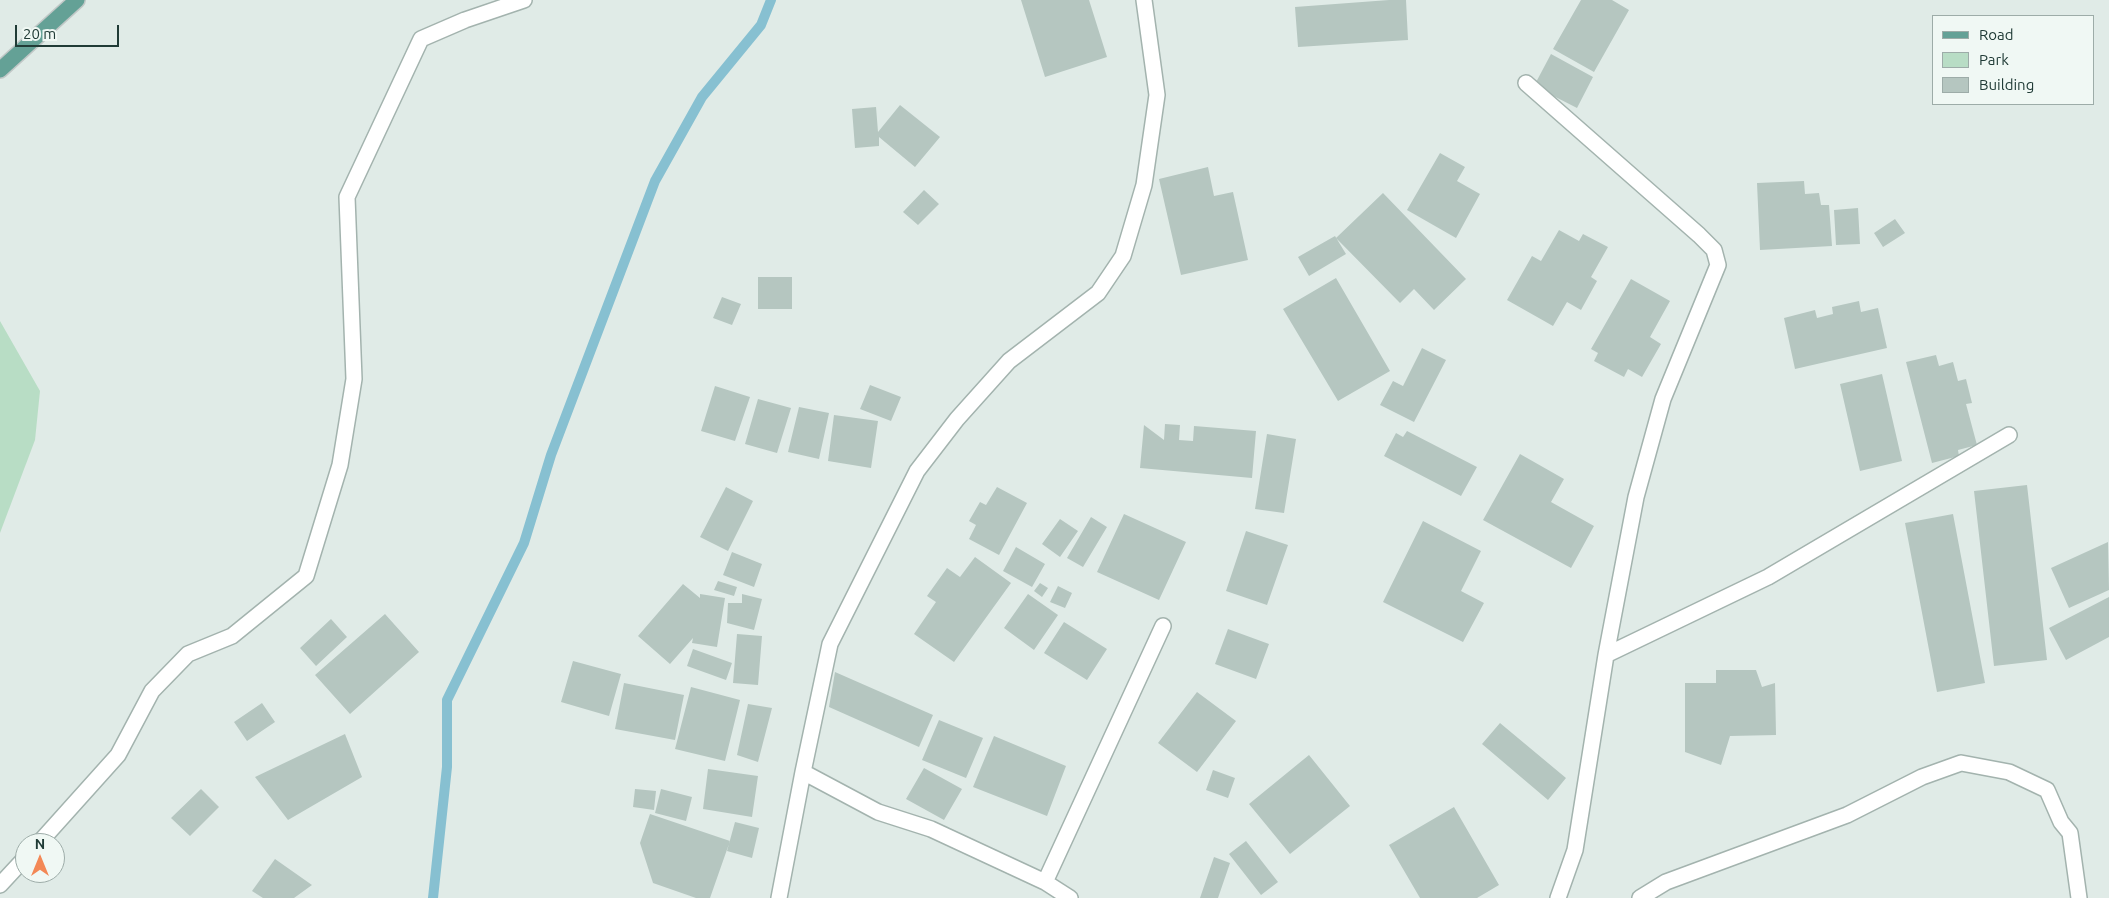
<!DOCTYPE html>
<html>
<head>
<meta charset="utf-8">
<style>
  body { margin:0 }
  #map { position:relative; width:2109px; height:898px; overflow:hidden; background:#e0ebe7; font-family:Ubuntu,sans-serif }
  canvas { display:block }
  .legend { position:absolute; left:1932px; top:15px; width:162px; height:90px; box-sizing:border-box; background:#f0f8f4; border:1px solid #9daca8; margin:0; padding:6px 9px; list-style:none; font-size:15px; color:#203b36 }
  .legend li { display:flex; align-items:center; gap:10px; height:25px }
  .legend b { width:25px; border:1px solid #9daca8 }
  .north { position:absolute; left:15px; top:833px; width:50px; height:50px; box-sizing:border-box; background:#f0f8f4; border:1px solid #9daca8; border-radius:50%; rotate:0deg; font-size:14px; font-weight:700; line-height:20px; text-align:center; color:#203b36 }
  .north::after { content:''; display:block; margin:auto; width:18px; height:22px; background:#f38856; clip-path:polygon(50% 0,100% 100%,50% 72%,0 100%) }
  .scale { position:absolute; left:15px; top:25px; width:104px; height:22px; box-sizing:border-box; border:2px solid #203b36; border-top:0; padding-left:6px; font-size:15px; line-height:18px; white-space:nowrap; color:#203b36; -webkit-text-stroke:4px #f0f8f4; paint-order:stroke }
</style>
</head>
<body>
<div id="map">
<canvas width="2109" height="898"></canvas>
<ul class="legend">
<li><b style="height:6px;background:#64a196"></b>Road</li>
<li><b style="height:14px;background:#b8ddc5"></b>Park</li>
<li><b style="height:14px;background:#b5c6c0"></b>Building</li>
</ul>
<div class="north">N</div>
<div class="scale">20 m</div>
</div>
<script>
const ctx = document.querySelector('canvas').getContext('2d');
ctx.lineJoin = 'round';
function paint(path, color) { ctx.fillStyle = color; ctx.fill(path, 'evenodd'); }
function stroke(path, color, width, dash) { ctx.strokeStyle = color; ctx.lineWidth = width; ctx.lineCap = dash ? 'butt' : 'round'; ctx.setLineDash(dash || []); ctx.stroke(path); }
const green = new Path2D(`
  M0 321 40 391 35 440 0 533Z`);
const stream = new Path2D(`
  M433 898 447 767V700L524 543 551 455 655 181 702 97 761 25 771 0`);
const building = new Path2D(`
  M1021 0H1089L1107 57 1045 77Z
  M1389 0H1406L1408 40 1298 47 1295 7Z
  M1581 0H1612L1629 10 1594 72 1553 49Z
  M1551 54 1593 77 1577 108 1534 86Z
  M900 105 940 137 915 167 879 137V146L855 148 852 109 876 107 878 132Z
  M1440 153 1465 167 1457 181 1480 194 1456 238 1407 210Z
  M1208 167 1214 196 1233 192 1248 260 1181 275 1159 179Z
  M1804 181 1805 194 1819 193 1821 205H1829L1832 246 1760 250 1757 183Z
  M924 190 939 204 918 225 903 212Z
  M1383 193 1466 279 1434 310 1414 289 1400 303 1336 238Z
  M1858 208 1860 244 1836 245 1834 210Z
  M1895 219 1905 233 1883 247 1874 233Z
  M1559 230 1579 241 1583 234 1608 247 1591 277 1597 281 1581 310 1567 302 1553 326 1507 300 1532 256 1541 261Z
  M1335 236 1346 254 1309 276 1298 257Z
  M758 277H792V309H758Z
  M1336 278 1390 371 1338 401 1283 309Z
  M1631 279 1670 301 1650 337 1661 344 1642 377 1628 369 1624 377 1594 361 1598 353 1591 349Z
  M722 297 741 304 732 325 713 318Z
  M1859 301 1861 312 1878 308 1887 348 1795 369 1784 318 1815 310 1817 318 1833 314 1832 307Z
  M1422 348 1446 360 1414 422 1380 405 1393 381 1403 386Z
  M1936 355 1939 366 1953 362 1958 381 1966 379 1972 403 1966 404 1977 445 1958 450 1959 456 1932 463 1906 362Z
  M1882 374 1902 461 1860 471 1840 384Z
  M870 385 901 397 891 421 860 409Z
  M715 386 750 397 735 441 701 431Z
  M758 399 791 408 777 453 745 444Z
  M799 407 829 413 819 459 788 452Z
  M834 415 878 421 871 468 828 461Z
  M1165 424 1180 425 1179 440 1193 441 1194 426 1256 431 1252 478 1140 468 1144 425 1164 440Z
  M1407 431 1477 467 1461 496 1384 456 1396 433 1403 437Z
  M1267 434 1296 439 1284 513 1255 509Z
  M1520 454 1564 479 1551 502 1594 526 1571 568 1483 520Z
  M2027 485 2047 660 1994 666 1974 491Z
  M726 487 753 501 728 551 700 537Z
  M997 487 1027 503 999 555 969 539 976 525 969 521 980 502 986 505Z
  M1124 514 1186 542 1159 600 1097 572Z
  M1953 514 1985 683 1937 692 1905 523Z
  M1091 517 1107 527 1083 567 1067 558Z
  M1060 519 1078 531 1060 557 1042 544Z
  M1423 521 1481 551 1461 591 1484 603 1463 642 1383 602Z
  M1246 531 1288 545 1267 605 1226 591Z
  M2108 542 2109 590 2069 608 2051 568Z
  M1016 547 1045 564 1032 587 1003 571Z
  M732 552 762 564 754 587 723 575Z
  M975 557 1011 583 954 662 914 634 936 602 927 596 947 568 960 577Z
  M718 581 737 587 734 596 714 590Z
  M1040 583 1048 588 1042 597 1034 591Z
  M683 584 700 598V594L725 598 717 647 692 643 693 638 670 664 638 636Z
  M1058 586 1072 593 1065 608 1050 602Z
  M742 594 762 599 754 630 727 623 728 603H742Z
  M1028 594 1058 615 1034 650 1004 628Z
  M2109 597V637L2066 660 2049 628Z
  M385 614 419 652 350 714 315 675Z
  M331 619 347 637 316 666 300 648Z
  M1064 622 1107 649 1087 680 1044 653Z
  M1228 629 1269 644 1256 679 1215 664Z
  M737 634 762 636 758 685 733 683Z
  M693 649 732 663 726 680 687 666Z
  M573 661 621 674 609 716 561 702Z
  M1716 670H1756L1762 687 1775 683 1776 735 1730 736 1721 765 1685 752V683H1716Z
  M835 672 933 715 919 747 829 707Z
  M624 683 684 695 675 740 615 729Z
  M691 687 740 700 725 761 675 749Z
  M1197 692 1236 721 1197 772 1158 743Z
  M262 703 275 722 247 741 234 722Z
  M748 704 772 708 758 762 737 755Z
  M939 720 983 738 966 778 922 760Z
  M1500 723 1566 778 1548 800 1482 744Z
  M345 734 362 777 288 820 255 777Z
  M994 736 1066 766 1047 816 973 787Z
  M1309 755 1350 806 1290 854 1249 804Z
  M924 768 962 789 944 820 906 799Z
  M708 769 758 776 752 817 703 809Z
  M1213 770 1235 778 1228 798 1206 790Z
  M201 789 219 807 190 836 171 818Z
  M635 789 656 791 654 810 633 807Z
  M661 789 692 797 686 821 655 813Z
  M1454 807 1499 885 1477 898H1420L1389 845Z
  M650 814 730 841 710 898H696L653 883 640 843Z
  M735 822 759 828 752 858 727 851Z
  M1246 841 1278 882 1261 895 1229 854Z
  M1214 857 1230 863 1218 898H1200Z
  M275 859 312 885 294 898H263L252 891Z`);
const street = new Path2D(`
  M1526 83 1699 235 1714 250 1718 265 1663 399 1636 497 1606 655 1575 850 1558 898
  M1606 655 1768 577 2009 435
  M803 772 878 812 931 829 1045 882 1070 898
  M39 843 118 755 152 691 188 654 232 636 306 576 340 465 354 379 347 197 421 39 465 20 524 0
  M1045 882 1163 626
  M0 885 25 858
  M779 898 803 772 830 644 917 471 957 419 1009 361 1098 293 1123 256 1144 185 1157 95 1144 0
  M1640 898 1666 882 1847 815 1922 777 1961 763 2009 772 2047 790 2061 822 2070 833 2079 898`);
const primary = new Path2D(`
  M0 70 77 0`);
paint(green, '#b8ddc5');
stroke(stream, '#87c0d1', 10);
paint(building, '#b5c6c0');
stroke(street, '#a3b3ae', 18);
stroke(primary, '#c1c8c7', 18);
stroke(street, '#fff', 15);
stroke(primary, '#64a196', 15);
</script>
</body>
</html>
